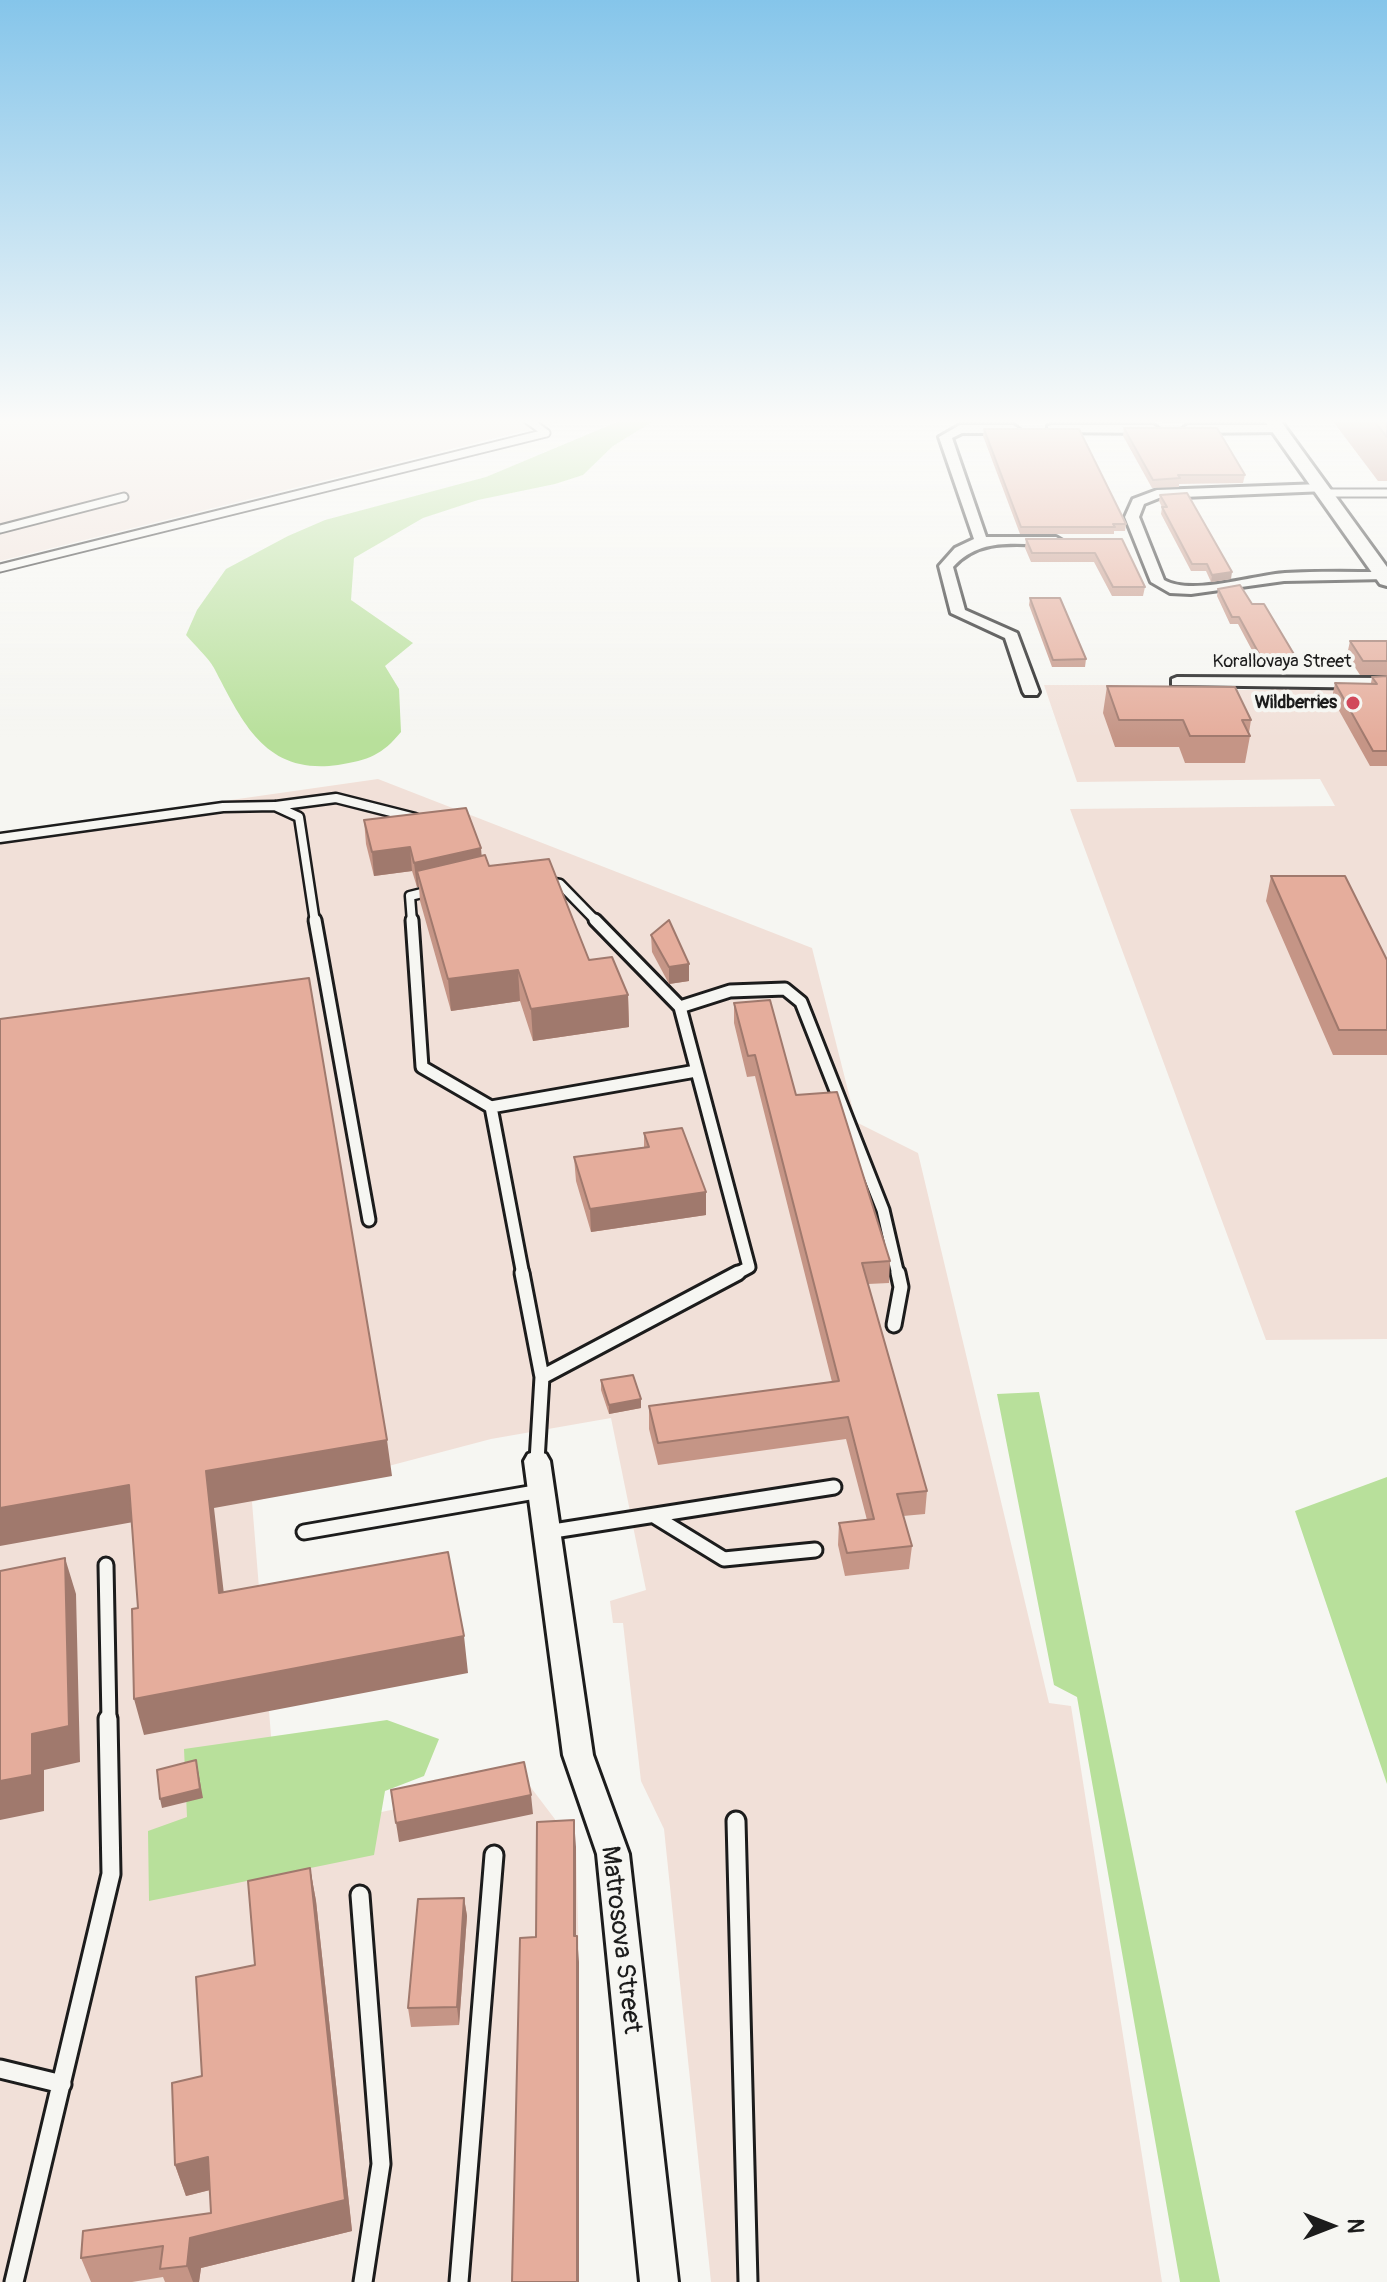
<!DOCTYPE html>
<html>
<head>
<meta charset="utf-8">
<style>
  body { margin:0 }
  #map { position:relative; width:1387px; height:2282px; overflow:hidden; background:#f6f6f2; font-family:Pangolin,sans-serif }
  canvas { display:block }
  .north { position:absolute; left:1291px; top:2186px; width:80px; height:80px; -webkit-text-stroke:6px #f6f6f2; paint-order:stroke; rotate:90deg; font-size:22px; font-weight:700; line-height:32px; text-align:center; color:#1c1c1c }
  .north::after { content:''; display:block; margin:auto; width:28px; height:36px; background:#1c1c1c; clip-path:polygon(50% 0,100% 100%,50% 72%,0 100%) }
</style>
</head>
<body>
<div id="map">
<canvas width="1387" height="2282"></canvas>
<div class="north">N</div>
</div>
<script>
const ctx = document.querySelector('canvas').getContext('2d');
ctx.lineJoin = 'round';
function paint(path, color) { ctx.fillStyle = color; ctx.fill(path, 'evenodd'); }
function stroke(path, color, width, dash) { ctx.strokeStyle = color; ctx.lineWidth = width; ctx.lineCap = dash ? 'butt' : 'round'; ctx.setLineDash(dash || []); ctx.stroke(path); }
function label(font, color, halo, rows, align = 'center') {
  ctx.font = font + ' Pangolin,sans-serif'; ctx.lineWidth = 8; ctx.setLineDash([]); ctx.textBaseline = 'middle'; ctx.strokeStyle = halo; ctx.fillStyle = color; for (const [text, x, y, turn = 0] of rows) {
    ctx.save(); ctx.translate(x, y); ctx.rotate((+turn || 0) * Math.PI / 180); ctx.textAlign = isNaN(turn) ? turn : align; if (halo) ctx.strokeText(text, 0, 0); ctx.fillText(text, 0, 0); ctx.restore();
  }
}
const built = new Path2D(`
  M0 420H568L0 561Z
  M1269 684 1387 685V1339L1266 1340 1070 809 1335 806 1320 779 1077 782 1044 685H1118L1120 690H1271Z
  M378 779 812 948 856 1122 918 1153 1049 1703 1071 1706 1162 2282H711L664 1829 641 1781 623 1623H613L610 1601 646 1590 611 1418 491 1439 252 1502 279 1834 526 1781 576 1847 579 1962 578 2282H0V833Z`);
const green = new Path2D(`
  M622 420H655L613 446 583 475 555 484 478 500 423 518 354 558 351 600 413 643 385 666 399 689 401 732C382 755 369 760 338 765 265 775 243 723 214 668 207 656 195 646 186 635L197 610 226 569 288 536 325 520 486 477Z
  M1039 1392 1220 2282H1180L1077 1697 1054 1685 997 1394Z
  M1387 1477V1784L1295 1511Z
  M387 1720 439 1739 424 1776 385 1791 374 1855 149 1901 148 1831 187 1817 184 1749Z`);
const laneFar4 = new Path2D(`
  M528 420 546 433
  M1325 493H1387
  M0 529 124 497
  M0 568 546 433`);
const laneFar3 = new Path2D(`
  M276 806 336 798 415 818
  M0 838 223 807 275 806 299 817 315 922
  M544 881 560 884 597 922
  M412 922 410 896 434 890`);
const laneFar2 = new Path2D(`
  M315 920 369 1220
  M412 920 422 1067 491 1107 523 1275
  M595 920 680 1007 749 1267 734 1275
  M680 1007 730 991 785 989 801 1002 883 1210 898 1275
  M491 1107 696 1071`);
const laneFar1 = new Path2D(`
  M522 1273 542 1377 537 1461
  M894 1325 901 1287 898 1273
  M542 1377 738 1273
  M654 1516 724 1559 815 1550
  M304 1532 541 1491
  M547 1532 834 1487
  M106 1565 109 1721`);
const lane = new Path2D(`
  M736 1821 748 2282
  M360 1895 381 2164 363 2282
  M0 2069 62 2084
  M14 2282 111 1874 108 1719
  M459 2282 494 1855`);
const street = new Path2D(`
  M960 425H1013L1019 429 1013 433H962L952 438 986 537H1056L1063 541 1056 545C1018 545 981 536 953 567L965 610 1017 633 1039 692 1037 695H1025L1023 692 1005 638 951 613 939 566 955 548 974 539 939 437Z
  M1052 425H1153L1159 429 1153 433 1048 432V426Z
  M1279 425 1283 426V432L1188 433 1182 429 1188 425Z
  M1321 484 1326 485V491L1159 498 1144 504 1139 517 1164 580C1192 596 1253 575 1285 573 1318 571 1351 572 1384 572L1387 573V579L1284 581 1191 594 1170 593 1151 582 1125 517 1133 499 1157 490Z
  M1177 677 1387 678V688L1172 685V679Z
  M537 1451 546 1454 550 1461 593 1755 629 1854 678 2282H640L597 1854 563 1755 524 1461 528 1454Z`);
const secondary = new Path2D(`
  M1264 420H1280L1387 567V586L1380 584Z`);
const wall = new Path2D(`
  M977 420H1072L1071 422H978Z
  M1114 420H1208V423L1115 422Z
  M1332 420H1387V481H1378Z
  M1124 428 1245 475 1243 483 1179 484V487L1152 488 1123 436Z
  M984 429 1126 524 1125 531H1114V534H1020L983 436Z
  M1160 495 1231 579 1211 582 1206 571H1191L1161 514 1162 507 1159 501Z
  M1026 539H1122L1145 587 1143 596H1112L1094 562H1031L1025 548Z
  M1218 589 1298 661 1297 668 1262 669 1238 624H1230L1217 596Z
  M1030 598 1086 659 1085 667H1052L1029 605Z
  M1350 641H1387V675H1360L1347 655Z
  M1387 676V766H1370L1332 698 1335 683H1371L1372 677Z
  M1107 686 1251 720 1249 733 1250 736 1245 763H1185L1179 747H1115L1103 713Z
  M364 820 481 848V856L489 866 628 995 629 1027 533 1041 520 1001 451 1011 420 901 419 887H417L412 871 374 876 366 844Z
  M1271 876 1387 960V1055H1333L1266 901Z
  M651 935 689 981 669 984 652 952Z
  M734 1003 796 1095 890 1261 889 1283 868 1284 927 1491 925 1514 903 1516 912 1546 909 1569 845 1576 838 1545 839 1523 867 1520 846 1439 658 1465 649 1429V1406L832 1382 755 1076 747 1077 734 1023Z
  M644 1133 706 1215 591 1232 576 1181 574 1157 644 1147Z
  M601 1380 641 1399V1408L609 1414 601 1390Z
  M310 1868 316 1901 352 2231 201 2268 199 2282H165L163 2277 132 2282H91L81 2258 211 2213 210 2190 186 2196 175 2165 202 2076 255 1965Z
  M464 1898 467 1916 459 2025 411 2027 408 2008Z`);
const shadedWall = new Path2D(`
  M1232 572 1231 579 1211 582 1212 575Z
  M410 847 412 871 374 876 372 852Z
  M481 848 483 872 417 871 419 887H417L414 863Z
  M689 964V981L669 984V967Z
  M518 970 520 1001 451 1011 448 979Z
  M628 995 629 1027 533 1041 531 1009Z
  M706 1192V1215L591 1232 590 1209Z
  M641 1399V1408L609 1414V1405Z
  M387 1440 392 1476 214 1508 228 1629 219 1593 206 1471Z
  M129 1485 139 1521 0 1546V1508Z
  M65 1558 76 1594 80 1762 44 1770V1811L0 1820V1781L32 1734Z
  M464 1636 468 1673 144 1735 134 1699Z
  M196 1760 203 1798 162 1808 160 1799Z
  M531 1795 533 1814 399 1842 396 1823Z
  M574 1820 576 1847V1962L574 1936Z
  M310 1868 316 1901 352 2231 201 2268 199 2282H193L187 2266 190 2238 345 2200Z
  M464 1898 467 1916 459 2025 457 2007Z
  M577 1936 579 1962V2282H577Z
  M208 2157 218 2188 186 2196 175 2165Z`);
const building = new Path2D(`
  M1373 420H1387V437Z
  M1124 428H1217L1245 475H1178L1180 478 1153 480Z
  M984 429H1079L1126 524H1113L1115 527H1021Z
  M1187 493 1232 572 1212 575 1207 564H1192L1162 507H1167L1160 495Z
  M1026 539H1122L1145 587H1113L1095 553H1032Z
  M1240 585 1252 604H1264L1298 661H1263L1239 617H1232L1218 589Z
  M1030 598H1060L1086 659 1053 660Z
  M1350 641H1387V661H1363Z
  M1387 676V751H1373L1335 683 1377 684 1372 677Z
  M1107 686 1235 687 1251 720H1242L1250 736H1190L1183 720H1119Z
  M466 808 481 848 414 863 410 847 372 852 364 820Z
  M485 855 489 866 549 859 589 960 612 957 628 995 531 1009 518 970 448 979 417 871Z
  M1271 876H1345L1387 960V1030H1339Z
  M669 920 689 964 669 967 651 935Z
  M309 978 387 1440 206 1471 219 1593 448 1552 464 1636 134 1699 132 1609 138 1608 129 1485 0 1508V1019Z
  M770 1000 796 1095 837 1092 890 1261 862 1263 927 1491 897 1494 912 1546 847 1553 839 1523 874 1519 848 1417 658 1443 649 1406 839 1381 755 1055 748 1056 734 1003Z
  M682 1128 706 1192 590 1209 574 1157 649 1147 644 1133Z
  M633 1375 641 1399 609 1405 601 1380Z
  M65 1558 69 1726 32 1734V1775L0 1781V1571Z
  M196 1760 200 1789 160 1799 157 1770Z
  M524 1762 531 1795 396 1823 391 1790Z
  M574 1820V1936H577V2282H512L520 1938 536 1937 537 1822Z
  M310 1868 345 2200 190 2238 187 2266 160 2269 163 2246 81 2258 83 2231 211 2213 208 2157 175 2165 172 2083 202 2076 196 1977 255 1965 248 1881Z
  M464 1898 457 2007 408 2008 418 1899Z`);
const markers = [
  [1353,703,8,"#d1495b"]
];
const farStreetnames = [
  ["Korallovaya Street",1282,662]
];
const farPoinames = [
  ["Wildberries",1337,703]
];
const nearStreetnames = [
  ["Matrosova Street",620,1940,83]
];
paint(built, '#f1e0d8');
paint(green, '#b8e09b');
stroke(laneFar4, '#1c1c1c', 11);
stroke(laneFar3, '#1c1c1c', 13);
stroke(laneFar2, '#1c1c1c', 17);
stroke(laneFar1, '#1c1c1c', 19);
stroke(lane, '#1c1c1c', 23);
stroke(street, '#1c1c1c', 6);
stroke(secondary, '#1c1c1c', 6);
stroke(laneFar4, '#f6f6f2', 7);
stroke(laneFar3, '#f6f6f2', 8);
stroke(laneFar2, '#f6f6f2', 11);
stroke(laneFar1, '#f6f6f2', 13);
stroke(lane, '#f6f6f2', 17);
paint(street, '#f6f6f2');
paint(secondary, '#f6f6f2');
paint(wall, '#c59586');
paint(shadedWall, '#a0796d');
paint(building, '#e5ad9c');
stroke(building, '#a0796d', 2);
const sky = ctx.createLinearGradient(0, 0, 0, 739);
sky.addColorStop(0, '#85c5ea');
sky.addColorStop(0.57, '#fbfbf9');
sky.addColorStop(1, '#fbfbf900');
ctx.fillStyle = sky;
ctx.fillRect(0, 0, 1387, 739);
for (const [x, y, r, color] of markers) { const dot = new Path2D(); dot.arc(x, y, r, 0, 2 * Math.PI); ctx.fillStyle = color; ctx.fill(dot); stroke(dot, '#f6f6f2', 3); }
label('18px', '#1c1c1c', '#f6f6f2', farStreetnames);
label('bold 18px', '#1c1c1c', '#f6f6f2', farPoinames, 'right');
label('26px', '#1c1c1c', '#f6f6f2', nearStreetnames);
</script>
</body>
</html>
